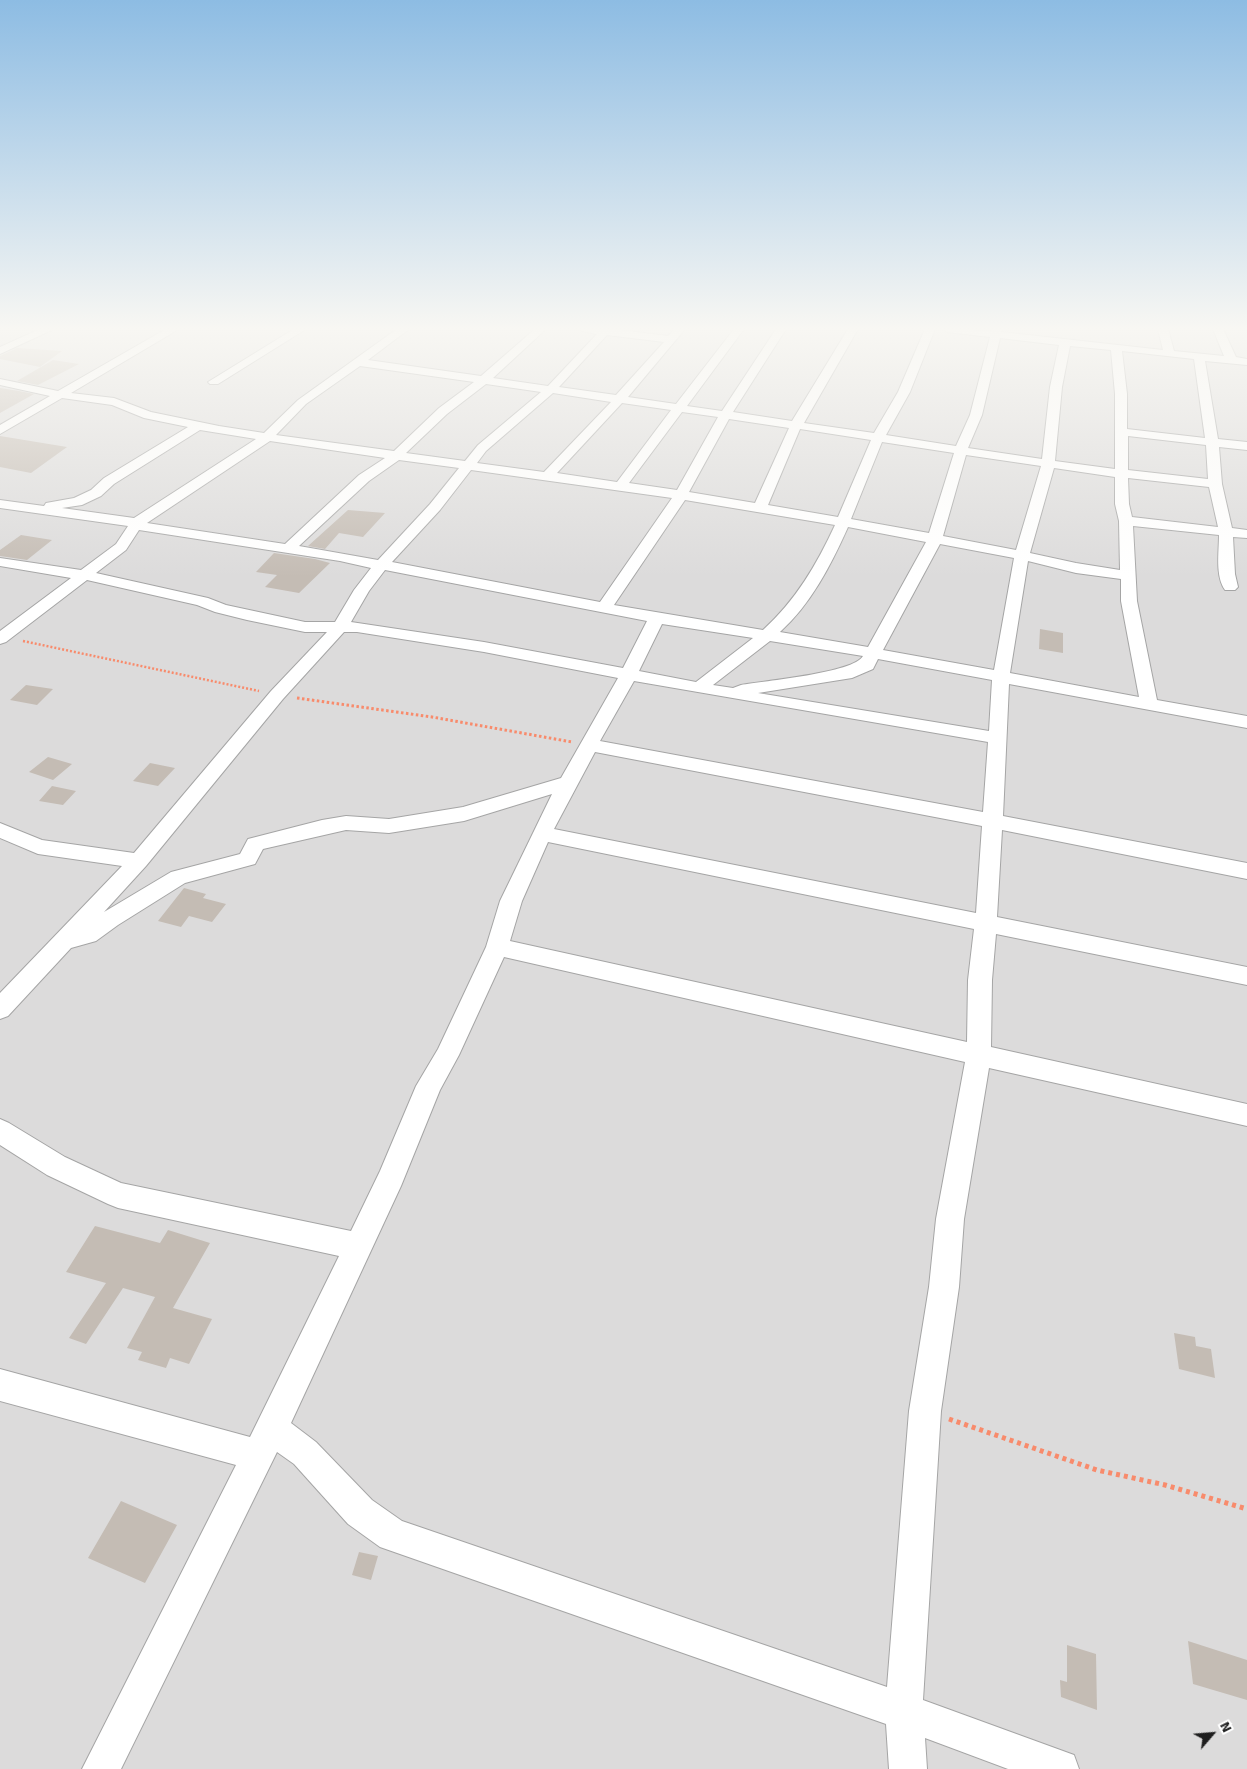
<!DOCTYPE html>
<html>
<head>
<meta charset="utf-8">
<style>
  body { margin:0 }
  #map { position:relative; width:1247px; height:1769px; overflow:hidden; background:#efede4; font-family:Signika,sans-serif }
  canvas { display:block }
  .north { position:absolute; left:1187px; top:1709px; width:50px; height:50px; -webkit-text-stroke:4px #fff; paint-order:stroke; rotate:63deg; font-size:14px; font-weight:700; line-height:20px; text-align:center; color:#1e1e1e }
  .north::after { content:''; display:block; margin:auto; width:18px; height:22px; background:#1e1e1e; clip-path:polygon(50% 0,100% 100%,50% 72%,0 100%) }
</style>
</head>
<body>
<div id="map">
<canvas width="1247" height="1769"></canvas>
<div class="north">N</div>
</div>
<script>
const ctx = document.querySelector('canvas').getContext('2d');
ctx.lineJoin = 'round';
function paint(path, color) { ctx.fillStyle = color; ctx.fill(path, 'evenodd'); }
function stroke(path, color, width, dash) { ctx.strokeStyle = color; ctx.lineWidth = width; ctx.lineCap = dash ? 'butt' : 'round'; ctx.setLineDash(dash || []); ctx.stroke(path); }
const residential = new Path2D(`
  M0 329H1247V1769H0Z`);
const building = new Path2D(`
  M17 348 62 351 40 367 0 359V356Z
  M53 360 79 364 38 385 17 381Z
  M0 388 19 391 34 394 0 413Z
  M0 436 67 447 31 473 0 467Z
  M348 510 385 513 363 537 339 533 325 549 308 546Z
  M21 535 52 540 27 560 0 556V550Z
  M274 553 315 559 330 563 299 593 265 587 277 575 256 572Z
  M1040 629 1063 633V653L1039 649Z
  M26 685 53 689 37 705 10 700Z
  M48 757 72 764 53 780 29 772Z
  M150 763 175 768 158 786 133 781Z
  M52 786 76 791 63 805 39 801Z
  M184 888 206 894 203 898 226 904 212 922 189 916 181 927 158 921Z
  M95 1226 160 1243 168 1230 210 1243 173 1308 212 1319 189 1364 170 1358 166 1368 138 1360 142 1352 127 1348 155 1297 123 1288 86 1344 69 1338 106 1283 66 1272Z
  M1174 1333 1195 1337 1196 1346 1211 1349 1215 1378 1179 1369Z
  M121 1501 177 1525 145 1583 88 1558Z
  M359 1552 378 1556 371 1580 352 1575Z
  M1188 1641 1247 1660V1700L1193 1684Z
  M1067 1645 1096 1654 1097 1710 1061 1697 1060 1680 1067 1682Z`);
const pathFar2 = new Path2D(`
  M23 641 259 691`);
const pathFar1 = new Path2D(`
  M297 698 432 717 572 742`);
const path = new Path2D(`
  M949 1419 1097 1470 1165 1485 1247 1509`);
const minor = new Path2D(`
  M40 329H54L0 354V347Z
  M166 329H179L71 393 114 398 151 412 219 426 264 433 298 400 397 329H409L368 360 481 376 535 329H546L493 378 548 386 597 334 582 331 581 329H612L668 336 675 329H685L628 397 676 404 734 329H744L687 406 722 411 776 329H786L733 412 792 421 848 329H858L804 423 874 433 898 392 925 329H935L910 392 886 435 956 446 970 415 990 337 947 332 942 329 991 331 992 329H1002L1001 332 1163 350 1158 329H1168L1174 351 1224 356 1213 329H1223L1236 357 1247 359V365L1205 361 1218 439 1247 442V450L1219 447 1222 484 1232 528 1247 530V538L1233 537 1235 574 1238 587 1235 590H1225C1215 576 1219 552 1219 535L1133 526 1137 601 1157 700 1247 716V728L1009 684 1003 816 1247 863V879L1002 830 997 917 1247 967V985L996 934 992 980 991 1047 1247 1104V1126L989 1068 964 1219 959 1287 941 1411 923 1700 1074 1755 1079 1769H1008L925 1738 927 1769H889L886 1724 380 1547 348 1524 294 1464 277 1452 121 1769H82L236 1465 0 1401V1369L250 1437 339 1256 118 1208 108 1204 47 1175 0 1145V1119L9 1123 65 1157 121 1183 351 1231 380 1171 416 1086 438 1049 486 947 500 901 552 794 464 821 389 833 346 830 263 849 255 864 185 883 118 925 96 941 71 948 8 1016 0 1019V993L122 866 38 854 0 838V823L42 840 134 853 271 691 327 632H305L247 620 215 612 197 605 87 580 6 642 0 644V631L71 578 0 566V558L81 570 116 544 128 526 0 508V500L44 506 46 503 74 498 91 490 104 478 188 427 144 418 112 405 62 398 0 434V425L50 396 0 385V379L58 391ZM607 335 664 342 616 395 559 387ZM1000 338 1059 345 1050 387 1042 459 968 448 982 415ZM1070 346 1111 350 1115 394V469L1055 461 1062 387ZM1122 351 1194 359 1205 438 1127 429V394ZM360 366 474 382 439 408 394 451 276 435 306 404ZM486 384 541 392 478 445 465 461 406 453 447 414ZM553 393 611 402 544 472 477 463 486 451ZM622 403 671 410 617 482 557 473ZM682 412 718 417 677 490 629 483ZM729 419 789 428 755 503 689 492ZM800 429 871 440 838 517 768 505ZM200 430 256 439 134 518 62 508 82 505 101 496 114 484ZM1128 436 1206 445 1208 479 1128 470ZM270 441 385 458 359 475 285 544 147 523ZM882 442 954 453 929 533 851 519ZM966 455 1041 466 1016 550 943 536ZM399 460 459 468 430 504 378 560 299 546 369 481ZM1054 468 1115 477V504L1119 521 1120 570 1076 563 1030 553ZM471 470 672 498 600 602 392 562 440 510ZM1128 478 1209 487 1218 527 1132 517 1129 504ZM685 500 835 525C817 564 796 600 763 630L614 605ZM848 527 926 542 868 647 780 632C811 604 831 565 848 527ZM139 530 340 561 371 568 354 590 335 622H305L226 605 208 598 96 573 126 550ZM940 544 1014 558 994 670 883 650ZM1028 561 1076 573 1121 579V601L1139 697 1010 673ZM385 570 647 621 623 668 484 642 351 622 369 591ZM662 624 753 638 696 682 639 671ZM344 632H357L484 652 618 678 561 778 463 807 389 819 346 816 322 820 248 839 240 854 171 872 104 912 146 866 283 699ZM770 641 863 656C854 673 763 681 741 685L733 688 713 685ZM878 659 992 680 989 731 758 693 852 678 873 669ZM634 681 988 742 983 812 600 741ZM595 752 982 826 976 913 554 829ZM548 842 974 929 968 980 967 1042 510 941 522 901ZM504 957 965 1062 936 1219 929 1287 909 1411 887 1687 402 1521 372 1500 316 1442 291 1423 401 1186 440 1090 459 1055Z
  M294 329H306L218 384H210L208 382Z`);
paint(residential, '#dcdbdb');
paint(building, '#c4bcb4');
stroke(minor, '#a5a5a5', 2);
stroke(pathFar2, '#f88b6c', 2.5, [2, 2]);
stroke(pathFar1, '#f88b6c', 3, [2.5, 2.5]);
stroke(path, '#f88b6c', 5, [4, 4]);
paint(minor, '#fff');
const sky = ctx.createLinearGradient(0, 0, 0, 577);
sky.addColorStop(0, '#8dbce3');
sky.addColorStop(0.57, '#f8f7f3');
sky.addColorStop(1, '#f8f7f300');
ctx.fillStyle = sky;
ctx.fillRect(0, 0, 1247, 577);
</script>
</body>
</html>
